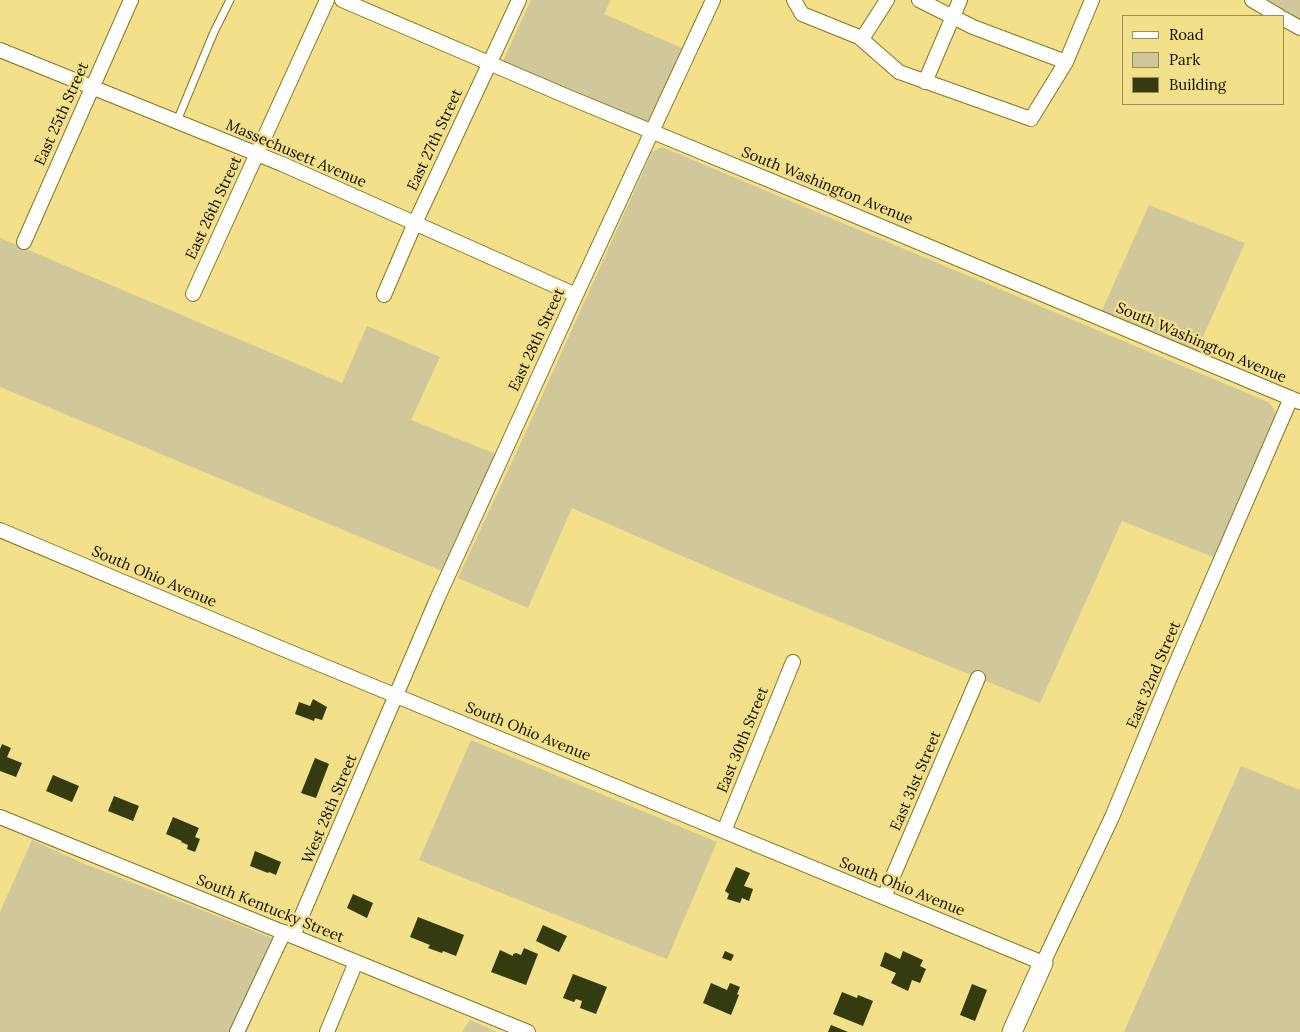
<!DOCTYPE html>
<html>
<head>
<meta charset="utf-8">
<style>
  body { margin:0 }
  #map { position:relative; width:1300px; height:1032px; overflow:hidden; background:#f2e08b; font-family:Lora,serif }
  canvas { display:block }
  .legend { position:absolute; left:1122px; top:15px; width:162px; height:90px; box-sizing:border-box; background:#f2e08b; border:1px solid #988b53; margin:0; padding:6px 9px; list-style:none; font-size:15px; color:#100b00 }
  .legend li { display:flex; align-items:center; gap:10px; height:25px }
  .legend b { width:25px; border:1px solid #988b53 }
</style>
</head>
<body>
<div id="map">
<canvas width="1300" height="1032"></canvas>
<ul class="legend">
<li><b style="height:6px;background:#fff"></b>Road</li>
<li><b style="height:14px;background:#d0c79a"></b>Park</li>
<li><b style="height:14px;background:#343b0f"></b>Building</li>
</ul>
</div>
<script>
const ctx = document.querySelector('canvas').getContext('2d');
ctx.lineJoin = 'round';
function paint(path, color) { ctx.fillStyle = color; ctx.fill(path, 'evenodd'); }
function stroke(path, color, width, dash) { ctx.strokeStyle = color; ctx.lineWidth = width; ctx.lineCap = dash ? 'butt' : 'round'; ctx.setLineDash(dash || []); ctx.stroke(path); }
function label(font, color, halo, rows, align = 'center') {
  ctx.font = font + ' Lora,serif'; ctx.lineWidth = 5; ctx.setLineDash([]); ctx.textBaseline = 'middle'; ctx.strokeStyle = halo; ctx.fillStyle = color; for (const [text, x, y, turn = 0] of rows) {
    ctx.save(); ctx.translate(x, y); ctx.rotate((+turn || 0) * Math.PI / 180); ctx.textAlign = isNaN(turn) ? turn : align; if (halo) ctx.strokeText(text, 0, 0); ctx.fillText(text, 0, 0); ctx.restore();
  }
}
const green = new Path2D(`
  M531 0H611L604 14 684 49 651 122 642 123 506 68 504 59Z
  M1252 0H1300V22Z
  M662 147 1268 402 1274 409 1277 420 1218 559 1122 521 1040 703 733 578 572 508 528 608 458 578 523 438 652 152Z
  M1149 205 1245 243 1194 357 1099 317Z
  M0 238 342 383 367 326 440 357 411 420 496 454 442 571 0 387Z
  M471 740 717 842 667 959 419 860Z
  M1241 766 1300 790V1032H1124Z
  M32 840 80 862 285 943 247 1032H0V912Z
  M470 1020 497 1032H462Z`);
const building = new Path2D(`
  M313 699 327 707 322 720 315 718 314 721 295 714 299 702 310 706Z
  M2 744 11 748 7 757 22 763 16 777 0 771V749Z
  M315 758 329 764 316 798 301 793Z
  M53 775 79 786 72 802 46 791Z
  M114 796 139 806 133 821 108 811Z
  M173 817 199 828 195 837 200 839 195 852 187 849 188 845 181 842 182 841 166 834Z
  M255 851 281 862 276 875 269 872 268 873 250 866Z
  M736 867 750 873 744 886 753 889 749 901 742 898 740 903 727 899 729 894 725 891Z
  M353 894 373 903 367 918 347 908Z
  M418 917 464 935 456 956 443 951 442 953 428 948 430 945 410 937Z
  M543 925 567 936 559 952 536 941Z
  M524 948 538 954 526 985 491 972 500 950 513 956V954L516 953 521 955Z
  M725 951 734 955 731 961 722 958Z
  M903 951 923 960 920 966 926 969 920 983 912 980 908 991 891 983 896 973 880 966 885 952 900 959Z
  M573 974 607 987 596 1014 580 1008 582 1001 576 999 574 1002 563 998Z
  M711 983 727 990 730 983 740 987 737 994 739 995 731 1015 703 1003Z
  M972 984 987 990 975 1021 960 1015Z
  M842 992 857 998 858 995 873 1001 863 1026 833 1014Z
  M831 1025 848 1032H828Z`);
const lane = new Path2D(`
  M177 121 214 32 230 0`);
const street = new Path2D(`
  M342 0 566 96 832 206 1300 402
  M794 0 802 14 859 37 899 72 1031 119 1066 62 1092 0
  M919 0 973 27 1066 62
  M1252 0 1279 16
  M1284 19 1300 28
  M862 39 887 0
  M0 50 282 164 576 295
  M925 82 960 0
  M24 242 131 0
  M193 294 327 0
  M384 295 415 223 519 0
  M0 530 278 647 1043 963 1112 817 1171 675 1291 398
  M0 817 528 1032
  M724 831 793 662
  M884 897 978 678
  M293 936 438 597 576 295 713 0
  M237 1032 284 932
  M327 1032 356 962`);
const secondary = new Path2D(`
  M1012 1032 1043 963`);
const streetNames = [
  ["East 25th Street",62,114,-66],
  ["East 27th Street",435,140,-65],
  ["Massechusett Avenue",296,154,23],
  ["South Washington Avenue",827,186,22],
  ["East 26th Street",214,208,-65],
  ["East 28th Street",537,340,-65],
  ["South Washington Avenue",1201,343,23],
  ["South Ohio Avenue",154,577,23],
  ["East 32nd Street",1154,675,-67],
  ["South Ohio Avenue",528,732,22],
  ["East 30th Street",743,740,-68],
  ["East 31st Street",916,781,-67],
  ["West 28th Street",330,809,-67],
  ["South Ohio Avenue",902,887,22],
  ["South Kentucky Street",270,909,22]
];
paint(green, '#d0c79a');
paint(building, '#343b0f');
stroke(lane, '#87761b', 9);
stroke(street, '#87761b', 16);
stroke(secondary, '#87761b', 21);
stroke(lane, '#fff', 7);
stroke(street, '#fff', 14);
stroke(secondary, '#fff', 19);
label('15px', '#100b00', '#f2e08b', streetNames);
</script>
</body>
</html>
